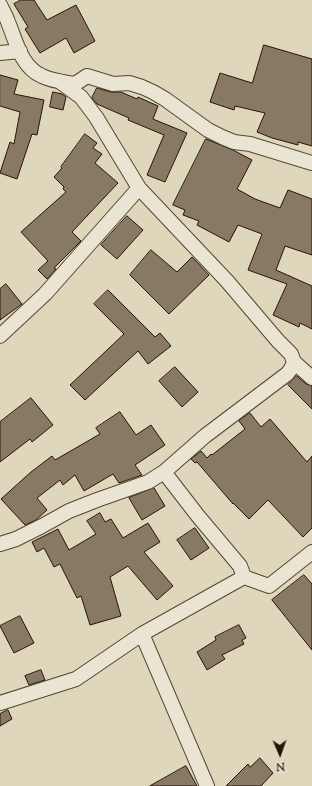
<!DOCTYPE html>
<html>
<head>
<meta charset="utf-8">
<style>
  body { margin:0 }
  #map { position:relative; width:312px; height:786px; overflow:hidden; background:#ded7bc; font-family:"Sorts Mill Goudy",serif }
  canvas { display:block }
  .north { position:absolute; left:260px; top:734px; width:40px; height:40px; -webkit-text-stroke:3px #eae5d3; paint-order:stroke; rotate:178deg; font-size:11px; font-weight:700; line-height:16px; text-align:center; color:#291404 }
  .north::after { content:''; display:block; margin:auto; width:14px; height:18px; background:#291404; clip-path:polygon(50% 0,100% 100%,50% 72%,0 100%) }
</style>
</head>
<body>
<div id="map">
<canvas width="312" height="786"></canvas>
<div class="north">N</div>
</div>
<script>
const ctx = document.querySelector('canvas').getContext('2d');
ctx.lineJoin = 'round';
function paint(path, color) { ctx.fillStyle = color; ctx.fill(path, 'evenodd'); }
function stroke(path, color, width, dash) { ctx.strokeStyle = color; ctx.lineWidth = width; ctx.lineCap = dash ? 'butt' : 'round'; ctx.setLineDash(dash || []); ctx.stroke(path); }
const building = new Path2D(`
  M21 0H34L47 20 76 5 95 41 74 53 66 38 40 53 25 29 28 27 14 4Z
  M264 45 312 59V146L298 142V145L272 138 257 132 265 113 235 106 234 110 210 102 220 73 252 83Z
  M0 75 18 80 14 94 44 100 37 135 32 134 17 179 0 173 10 142 14 144 20 112 0 106Z
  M97 88 111 92H121L137 99 138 97 158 106 153 119 187 133 165 182 147 175 164 135 128 120 129 118 97 104 92 98Z
  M53 92 62 94 66 97 63 110 50 107Z
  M85 134 97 143 93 148 102 154 95 163 118 183 72 232 81 241 54 268 56 269 47 279 38 270 48 261 21 232 66 192 63 189 64 187 54 177 62 168 61 167Z
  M206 139 233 150 252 160 237 189 255 199 280 208 288 190 312 199V255L285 246 276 270 312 286V329L300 323 299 327 273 315 287 284 248 270 262 234 238 225 229 242 197 225 199 221 183 215 185 210 173 205Z
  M127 216 143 230 117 259 101 245Z
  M151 250 177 272 192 257 209 275 169 314 130 275Z
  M6 284 22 304 0 320V289Z
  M108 290 155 337 160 333 171 346 148 364 138 351 85 400 70 385 124 334 94 304Z
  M175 367 198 392 182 407 159 381Z
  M297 376 306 384 312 386V409L288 385Z
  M31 398 53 425 32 442 30 439 0 462V422Z
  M120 412 136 435 151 425 165 445 135 465 142 475 119 483 113 474 84 491 75 475 63 485 60 480 37 498 47 510 36 520 25 525 1 499 31 472 52 456 55 460 100 434 96 428Z
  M250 413 261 427 270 419 307 462 312 456V528L303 537 268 500 249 519 233 503V504L197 462 195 463 191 459 201 451 207 458 211 454 212 455 245 429 239 421Z
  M154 488 165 506 142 520 129 498Z
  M100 513 105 522 111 519 123 538 148 523 160 542 144 552 173 586 157 600 128 566 110 577 121 616 90 625 81 596 77 598 60 564 54 567 44 548 37 552 32 542 58 529 69 550 96 534 87 521Z
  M195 528 209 548 191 560 177 540Z
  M304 575 312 584V650L272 600Z
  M20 616 34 643 14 653 0 626Z
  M239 625 246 638 242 640 244 644 222 655 225 659 207 670 197 652 216 640 215 637Z
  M41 670 45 680 29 685 25 676Z
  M8 710 12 719 0 726V714Z
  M260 758 273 773 261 786H226L248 764 250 767Z
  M186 766 197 786H150Z`);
const minor = new Path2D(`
  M0 5C3 11 6 16 8 22 16 41 21 67 42 76 52 81 64 82 75 84L87 76 113 84 129 83 142 87 153 92 165 99 208 130 222 137 234 142 250 144 312 163
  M0 53 20 51
  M0 336 45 294 139 188
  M294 362 312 378
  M164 472 198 516 240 566 244 577
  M0 544 16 539 42 526 69 511 97 500 148 482 164 472 205 436 287 374 291 369 294 362 291 354 278 341 227 281 139 188 96 117 81 97 59 81
  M142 634 207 786
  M0 703 76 679 142 634 244 577 269 586 312 552`);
paint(building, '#877964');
stroke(building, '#291404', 1);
stroke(minor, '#564532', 16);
stroke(minor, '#eae5d3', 14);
</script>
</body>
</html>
